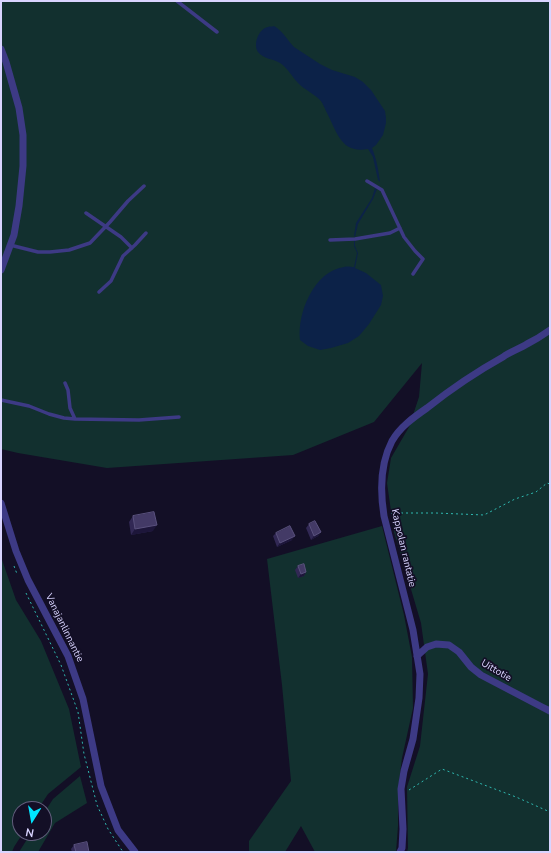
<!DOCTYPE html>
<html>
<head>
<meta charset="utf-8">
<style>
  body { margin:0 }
  #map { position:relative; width:551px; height:853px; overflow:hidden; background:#130f26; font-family:"Nunito Sans",sans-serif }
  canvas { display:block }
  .frame { position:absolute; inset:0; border:2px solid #d9d4ff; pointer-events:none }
  .north { position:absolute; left:12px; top:801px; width:40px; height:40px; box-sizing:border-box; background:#130f26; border:1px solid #625e7d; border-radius:50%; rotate:191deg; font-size:11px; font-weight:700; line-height:16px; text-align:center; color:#d9d4ff }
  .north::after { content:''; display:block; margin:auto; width:14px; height:18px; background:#00e5ff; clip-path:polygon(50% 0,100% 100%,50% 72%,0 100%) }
</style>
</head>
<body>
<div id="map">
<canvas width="551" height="853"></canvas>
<div class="frame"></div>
<div class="north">N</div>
</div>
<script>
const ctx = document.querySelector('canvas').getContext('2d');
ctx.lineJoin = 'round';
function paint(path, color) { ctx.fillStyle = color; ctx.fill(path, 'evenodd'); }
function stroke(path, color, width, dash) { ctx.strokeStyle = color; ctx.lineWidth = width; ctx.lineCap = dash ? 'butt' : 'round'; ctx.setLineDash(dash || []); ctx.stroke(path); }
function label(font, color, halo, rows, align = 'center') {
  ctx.font = font + ' "Nunito Sans",sans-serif'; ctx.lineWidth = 3.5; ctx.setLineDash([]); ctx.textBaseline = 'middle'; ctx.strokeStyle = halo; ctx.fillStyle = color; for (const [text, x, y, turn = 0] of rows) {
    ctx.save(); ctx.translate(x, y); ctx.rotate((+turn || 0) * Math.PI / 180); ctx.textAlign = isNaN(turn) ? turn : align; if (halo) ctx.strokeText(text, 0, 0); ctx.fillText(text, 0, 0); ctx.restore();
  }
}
const green = new Path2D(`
  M1 1H550V852H407L408 848 407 787 420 746 428 674 421 623 394 532 387 483 391 458 409 427 419 397 422 363 374 422 293 455 107 468 18 453 1 449Z
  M382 526 404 615 412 657 413 708 402 758 398 790V826L396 852H315L301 826 285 852H249V841L291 781 282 685 267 559Z
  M1 557 16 600 41 641 69 709 81 767 48 794 38 809H20V833H23L14 847 12 852H1Z
  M80 776 87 803 55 823 38 852H19L31 833H44V813L53 799Z`);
const water = new Path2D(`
  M274 26C283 31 287 40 294 47L320 64 332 70 355 77 363 82 371 90 385 111 386 118V123L383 135 376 145 372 148C377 161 378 168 380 182L378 180 374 162 373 157 368 149C341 154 337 132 327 113 325 109 323 103 320 100 313 93 305 90 298 83 292 77 288 68 280 63 274 59 263 59 258 52 253 45 258 29 268 27 270 26 272 27 274 26Z
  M375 188 377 189 373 199 358 224 355 237 354 236 356 223 372 198Z
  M354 241H355V246L358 253 355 268 366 273 381 285 383 296 381 305 369 324 359 336 348 343 331 348 320 350 308 346 300 340C297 313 314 271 344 267 347 266 351 267 354 267L357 253 354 246Z`);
const path = new Path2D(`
  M391 513H436L484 515 515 499 536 492 547 483 550 484
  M14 566 17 574
  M26 593 61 665 78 712 84 754 97 805 108 829 123 852
  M409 790 442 769 516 797 550 812`);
const lane = new Path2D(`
  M177 1 217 32
  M367 181 382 190 404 237 415 251 423 259 413 274
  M86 213 121 237 132 248
  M330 240 355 239 390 233 400 228
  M10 245 38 252H50L69 250 90 243 110 222 128 201 144 186
  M99 292 111 281 123 256 135 245 146 233
  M1 400 29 406 49 414 64 418 75 419 70 408 68 390 65 383
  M75 419 139 420 179 417`);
const street = new Path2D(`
  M1 49 6 62 19 108 23 135V166L19 206 14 235 1 270
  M1 503 16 551 28 580 68 656 83 699 101 786 118 830 135 852
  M417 656 427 647 436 644 449 645 459 652 471 667 481 675 542 707 550 711
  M400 852 402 848 403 829 401 789 404 771 413 739 419 698 420 674 413 630 384 516C380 491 380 464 392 441 400 427 414 417 427 408 451 389 476 372 503 357 510 352 519 349 527 344 535 340 543 335 550 330`);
const wall = new Path2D(`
  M133 516 153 531 131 535 129 522Z
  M309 524 321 532 318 536 311 540 306 528Z
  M276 533 292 540 277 547 273 536Z
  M298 566 306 572 304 576 298 578 295 570Z
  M74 845 89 852H72L71 849Z`);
const shadedWall = new Path2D(`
  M157 525 153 531 131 535 135 529Z
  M321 532 318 536 311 540 314 536Z
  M295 536 292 540 277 547 280 543Z
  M306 572 304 576 298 578 301 574Z`);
const building = new Path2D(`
  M154 512 157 525 135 529 133 516Z
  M315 521 321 532 314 536 309 524Z
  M290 526 295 536 280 543 276 533Z
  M304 564 306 572 301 574 298 566Z
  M87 842 89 852H76L74 845Z`);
const streetNames = [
  ["Kappolan rantatie",403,548,77],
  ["Vanajanlinnantie",64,628,64],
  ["Uittotie",496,671,30]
];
paint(green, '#12302f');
paint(water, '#0c2248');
stroke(path, '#2fb8b0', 1, [2, 3]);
stroke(lane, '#3d3a85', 3.5);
stroke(street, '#3d3a85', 7);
paint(wall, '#312854');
paint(shadedWall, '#1d163a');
paint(building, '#433a66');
stroke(building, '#5a527e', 1);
label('10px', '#d9d4ff', '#130f26', streetNames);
</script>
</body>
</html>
